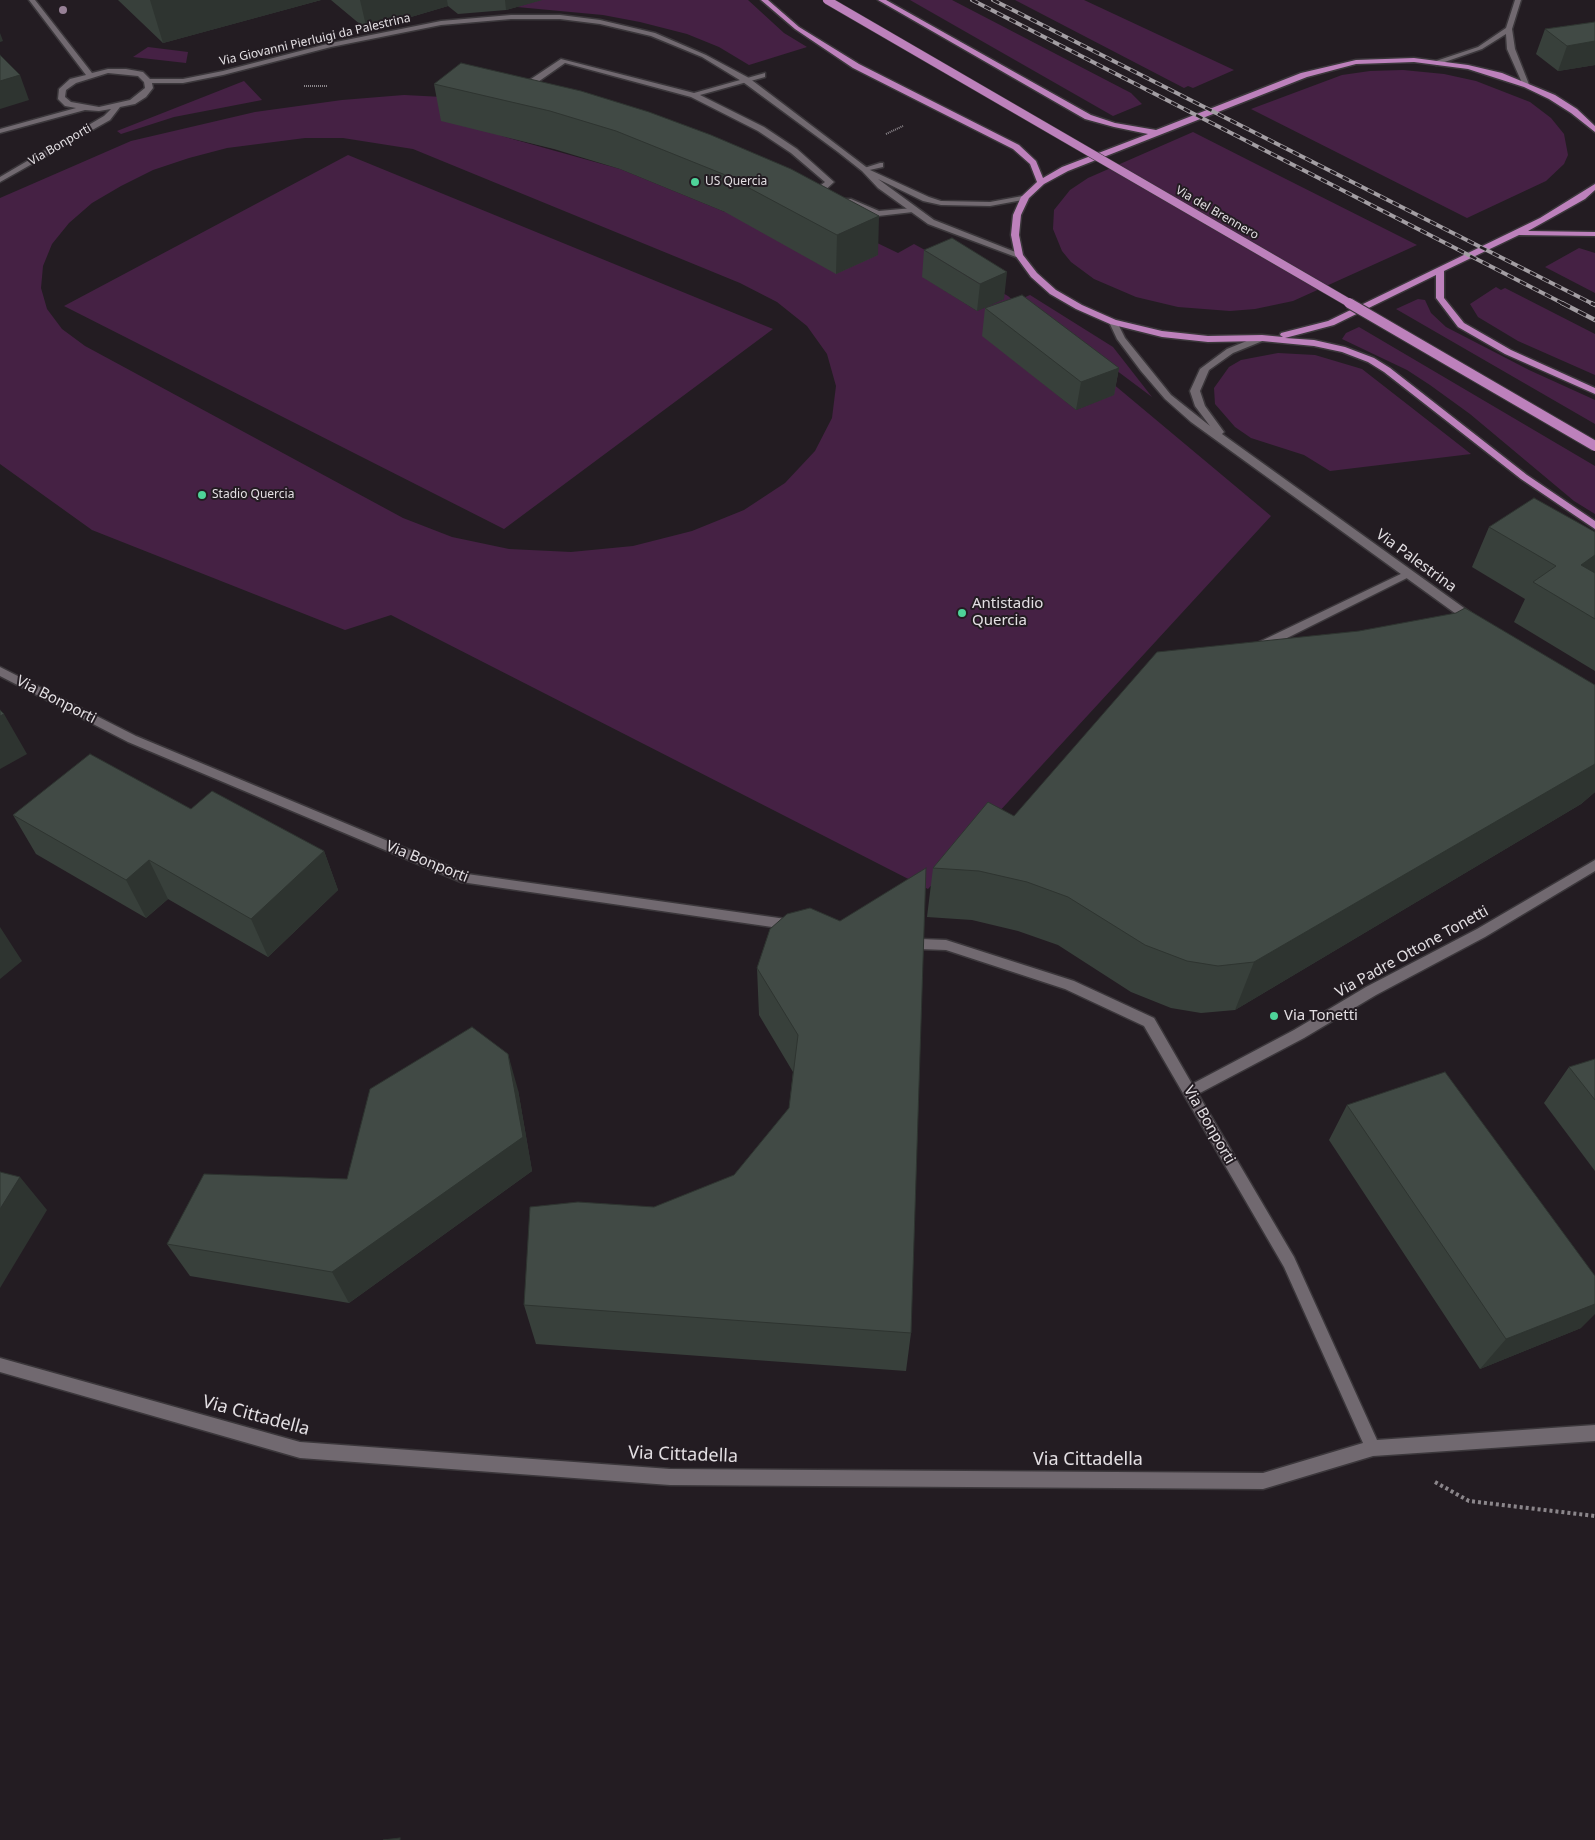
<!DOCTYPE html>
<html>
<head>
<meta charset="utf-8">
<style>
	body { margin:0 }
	canvas { display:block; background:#231c22 }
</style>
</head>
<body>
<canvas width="1595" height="1840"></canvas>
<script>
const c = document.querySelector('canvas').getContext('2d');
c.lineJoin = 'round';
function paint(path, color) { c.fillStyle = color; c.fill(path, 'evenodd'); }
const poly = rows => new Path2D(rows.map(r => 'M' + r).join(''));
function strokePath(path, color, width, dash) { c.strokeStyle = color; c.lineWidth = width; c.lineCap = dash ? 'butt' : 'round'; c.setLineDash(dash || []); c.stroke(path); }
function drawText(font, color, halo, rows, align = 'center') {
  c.font = font + ' "Noto Sans",sans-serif'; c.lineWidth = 4; c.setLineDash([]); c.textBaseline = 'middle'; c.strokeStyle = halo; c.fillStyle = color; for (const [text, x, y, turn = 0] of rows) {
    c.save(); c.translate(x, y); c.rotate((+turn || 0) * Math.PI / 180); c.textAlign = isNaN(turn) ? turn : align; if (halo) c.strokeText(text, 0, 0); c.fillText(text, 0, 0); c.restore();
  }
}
const green = poly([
	[541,0,748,0,784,33,807,47,749,65,719,47,687,34,640,22,603,15,517,7],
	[910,0,952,0,1131,93,1142,104,1113,116],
	[1015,0,1084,0,1234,70,1193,88,1188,86,1184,88],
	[148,47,188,52,186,63,133,57],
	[1403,70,1444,74,1476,81,1530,102,1551,118,1564,134,1568,155,1564,164,1546,181,1467,218,1251,109,1342,75,1370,71],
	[244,81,262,100,174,117,121,134,117,131],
	[404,95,462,98,744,179,898,253,914,244,1008,296,1271,516,928,889,391,615,345,630,92,530,0,464,0,198,131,141,255,112,342,100],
	[498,135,791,207,725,212,620,169],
	[305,138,343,138,413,149,740,283,777,302,807,326,827,354,836,386,832,418,815,451,785,483,744,510,692,531,633,546,571,552,509,549,452,537,403,518,85,346,62,329,47,309,41,288,43,266,52,244,69,223,92,203,121,186,153,170,189,158,227,148],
	[923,277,1004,299,977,311],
	[983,335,1113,395,1076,410],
	[1193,132,1260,166,1417,245,1293,301,1255,309,1230,311,1178,307,1136,297,1094,279,1071,262,1062,251,1053,229,1054,210,1070,190,1088,178],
	[348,155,773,329,504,529,64,306],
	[1579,248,1595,253,1595,293,1545,267],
	[1496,287,1501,290,1505,288,1595,334,1595,375,1518,341,1478,317,1470,304],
	[1030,295,1113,347,1152,397,1021,299],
	[1418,299,1425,300,1431,313,1446,327,1529,370,1595,400,1595,424,1396,309],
	[1359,327,1595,466,1595,514,1574,501,1470,414,1430,385,1407,370,1342,339,1346,333],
	[1278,353,1315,355,1362,369,1471,454,1330,471,1304,455,1251,438,1235,427,1215,404,1214,388,1229,367,1241,360]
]);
const pathFar1 = poly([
	[304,86,328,86],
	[886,134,903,126]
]);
const path = poly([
	[1435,1482,1469,1501,1595,1516]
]);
const lane = poly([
	[561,59,694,93,765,73,765,77,700,95,764,127,797,149,834,182,823,192,817,192,817,188,825,182,791,153,758,131,691,97,565,63,525,91,519,91,519,87,561,59],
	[880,163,883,163,883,167,865,171,861,169,880,163],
	[845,199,851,199,879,211,913,208,917,210,913,212,878,216,845,203,845,199],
	[1407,571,1412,574,1411,576,1267,648,1259,648,1258,645,1259,642,1407,571]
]);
const street = poly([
	[29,0,35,0,92,73,108,69,126,69,143,72,150,79,183,79,223,71,331,43,441,21,511,15,560,15,600,20,655,33,706,55,749,78,870,170,929,197,941,201,990,202,1028,195,1028,199,990,206,941,205,923,201,878,179,934,220,1023,255,1016,257,928,224,878,188,862,171,838,152,743,82,702,57,651,36,600,24,560,19,511,19,441,25,331,47,223,75,183,83,152,83,153,88,146,97,135,104,120,107,110,120,0,182,0,177,104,116,111,109,99,111,85,110,0,133,0,129,76,108,65,106,58,99,59,89,70,79,86,75,29,0],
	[108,73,138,76,144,82,145,88,130,100,99,107,71,102,65,97,66,90,76,83,108,73],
	[1515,0,1521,0,1512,29,1515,49,1530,87,1523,85,1507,49,1506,34,1482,49,1436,65,1436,61,1478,47,1506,28,1515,0],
	[1110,320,1116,320,1125,338,1171,395,1210,426,1195,406,1190,391,1200,369,1227,349,1259,336,1265,336,1265,340,1233,353,1209,370,1200,391,1205,406,1224,432,1222,434,1478,618,1478,624,1470,624,1191,422,1165,399,1141,371,1117,339,1109,322,1110,320],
	[0,667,136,736,467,874,793,920,797,921,799,925,797,929,793,930,461,882,128,742,0,676,0,667],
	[1595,860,1595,871,1485,937,1376,995,1304,1038,1198,1094,1294,1257,1377,1440,1595,1425,1595,1441,1373,1456,1263,1489,670,1485,300,1458,0,1372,0,1358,300,1442,670,1469,1263,1473,1363,1443,1284,1267,1144,1026,1065,989,946,950,920,949,916,948,914,944,916,940,920,939,946,940,1074,981,1154,1018,1192,1084,1294,1030,1366,987,1477,929,1595,860]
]);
const primary = poly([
	[761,0,768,0,799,27,859,64,1019,145,1036,161,1043,178,1062,167,1148,134,1114,127,1085,119,878,0,886,0,1091,115,1115,123,1156,130,1301,73,1356,60,1414,58,1468,65,1502,73,1555,95,1577,109,1595,126,1595,132,1571,113,1549,99,1524,87,1468,69,1414,62,1356,64,1307,77,1068,171,1044,184,1029,198,1021,215,1019,235,1023,255,1037,273,1056,290,1082,305,1116,320,1162,331,1208,336,1262,335,1283,337,1280,335,1281,333,1328,321,1540,218,1595,184,1595,190,1585,199,1528,231,1595,232,1595,236,1519,235,1444,271,1444,298,1464,323,1511,350,1595,388,1595,394,1505,354,1458,327,1436,298,1436,275,1334,325,1285,338,1314,340,1345,347,1374,358,1390,368,1527,475,1595,521,1595,529,1521,479,1384,372,1368,362,1342,352,1314,346,1262,341,1208,342,1162,337,1110,324,1076,309,1050,294,1031,277,1015,255,1011,235,1013,215,1021,197,1037,182,1030,164,1013,149,853,68,795,29,761,0]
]);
const railFar1 = poly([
	[972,0,1564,304],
	[993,0,1593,304]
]);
const rail = poly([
	[1562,303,1595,320],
	[1591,303,1595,305]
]);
const primaryBridgeFar1 = poly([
	[827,0,1351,304]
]);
const primaryBridge = poly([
	[1349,303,1595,446]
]);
const trees = [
	[63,10]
];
const wall = poly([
	[118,0,321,0,163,43],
	[331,0,542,0,506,10,458,14,448,6,367,30],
	[1595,22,1595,65,1558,71,1536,54,1545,29],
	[434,84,581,91,878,255,836,274,725,212,620,169,554,149,441,121],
	[924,250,1004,299,977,311,922,277],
	[985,308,1119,368,1114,395,1076,410,982,336],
	[1489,527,1595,532,1595,671,1514,622,1525,599,1472,567],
	[1595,685,1595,792,1581,804,1235,1010,1201,1013,1171,1008,1131,992,1058,945,1018,931,972,920,927,917,933,868,1014,816],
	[191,809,324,851,338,890,268,957,168,899,146,918,36,854,13,815],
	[770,929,911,1333,906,1371,536,1344,524,1305,654,1207,734,1175,789,1108,793,1072,759,1015,757,968],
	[1595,1059,1595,1171,1544,1103,1569,1067],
	[518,1090,532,1171,349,1303,190,1276,167,1244,347,1179],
	[1347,1105,1581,1328,1480,1369,1329,1140]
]);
const shadedWall = poly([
	[150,0,321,0,163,43],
	[360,0,447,0,448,6,367,30],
	[505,0,542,0,506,10],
	[0,33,3,41,0,42],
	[1595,41,1595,65,1558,71,1567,46],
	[20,75,29,100,0,109,0,81],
	[879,216,878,255,836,274,837,235],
	[1007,272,1004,299,977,311,980,284],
	[1119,368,1114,395,1076,410,1081,382],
	[1595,555,1595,578,1581,565],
	[4,714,27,754,0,769,0,716],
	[1595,764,1595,792,1581,804,1235,1010,1254,962],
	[324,851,338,890,268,957,251,919],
	[149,860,168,899,146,918,126,880],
	[0,927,22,961,0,979],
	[508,1054,518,1090,532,1171,349,1303,332,1272],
	[20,1177,47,1210,0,1288,0,1209],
	[1595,1304,1595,1314,1581,1328,1480,1369,1506,1339]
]);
const building = poly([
	[1595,22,1595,41,1567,46,1545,29,1595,22],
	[0,55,20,75,0,81,0,55],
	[461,63,581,91,649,112,711,135,791,169,879,216,837,235,723,174,616,131,550,111,434,84,461,63],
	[952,238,1007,272,980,284,924,250,952,238],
	[1022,295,1119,368,1081,382,985,308,1022,295],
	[1534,498,1595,532,1595,555,1581,565,1595,573,1595,619,1533,582,1556,566,1489,527,1534,498],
	[1465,608,1595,685,1595,764,1254,962,1218,966,1187,961,1145,945,1068,897,1027,882,979,871,933,868,988,802,1014,816,1157,652,1359,631,1456,613,1465,608],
	[0,710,4,714,0,716,0,710],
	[90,754,191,809,212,791,324,851,251,919,149,860,126,880,13,815,90,754],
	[926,868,911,1333,524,1305,530,1207,578,1202,654,1207,734,1175,789,1108,798,1035,757,968,770,929,787,914,810,908,840,921,926,868],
	[472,1027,508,1054,523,1137,332,1272,167,1244,204,1174,347,1179,370,1089,472,1027],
	[1595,1059,1595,1100,1569,1067,1595,1059],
	[1445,1072,1595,1276,1595,1304,1506,1339,1347,1105,1445,1072],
	[0,1172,20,1177,0,1209,0,1172],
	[400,1838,400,1840,383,1840,400,1838]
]);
const markers = [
	[695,182,5,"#4ed399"],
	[202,495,5,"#4ed399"],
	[962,613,5,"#4ed399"],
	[1274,1016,5,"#4ed399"]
];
const farStreetnames = [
	["Via Giovanni Pierluigi da Palestrina",315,40,-13],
	["Via Bonporti",60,145,-30],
	["Via del Brennero",1217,213,30]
];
const farPoinames = [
	["US Quercia",705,182],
	["Stadio Quercia",212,495]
];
const streetNames = [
	["Via Palestrina",1416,561,36],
	["Via Bonporti",56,700,27],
	["Via Bonporti",427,862,22],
	["Via Padre Ottone Tonetti",1412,952,-29],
	["Via Bonporti",1209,1125,60]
];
const poiNames = [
	["Antistadio",972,604],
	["Quercia",972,621],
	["Via Tonetti",1284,1016]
];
const nearStreetnames = [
	["Via Cittadella",256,1416,15],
	["Via Cittadella",683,1455,2],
	["Via Cittadella",1088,1460]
];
paint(green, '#452144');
strokePath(lane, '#3b373b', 3);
strokePath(street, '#3b373b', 3);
strokePath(primary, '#3b373b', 3);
strokePath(pathFar1, '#8b868b', 2, [1, 1]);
strokePath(path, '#8b868b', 4, [3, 3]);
paint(lane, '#716970');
paint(street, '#716970');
paint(primary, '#bd81bc');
strokePath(railFar1, '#a39ea3', 4);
strokePath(rail, '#a39ea3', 4.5);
strokePath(railFar1, '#231c22', 2.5, [7]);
strokePath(rail, '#231c22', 3, [9]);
strokePath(primaryBridgeFar1, '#3b373b', 9, []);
strokePath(primaryBridge, '#3b373b', 12, []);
strokePath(primaryBridgeFar1, '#bd81bc', 8);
strokePath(primaryBridge, '#bd81bc', 10);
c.fillStyle = '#978196';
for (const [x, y] of trees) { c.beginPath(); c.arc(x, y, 4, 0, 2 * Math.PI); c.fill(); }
paint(wall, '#38403b');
paint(shadedWall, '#2e3430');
paint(building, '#414a45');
strokePath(building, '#2e3430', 1);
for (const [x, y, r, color] of markers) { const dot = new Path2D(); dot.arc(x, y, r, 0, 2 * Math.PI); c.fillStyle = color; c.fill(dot); strokePath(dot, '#231c22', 2); }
drawText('12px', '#e3dfe3', '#231c22', farStreetnames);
drawText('12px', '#e3dfe3', '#231c22', farPoinames, 'left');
drawText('15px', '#e3dfe3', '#231c22', streetNames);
drawText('15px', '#e3dfe3', '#231c22', poiNames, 'left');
drawText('18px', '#e3dfe3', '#231c22', nearStreetnames);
</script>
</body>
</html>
